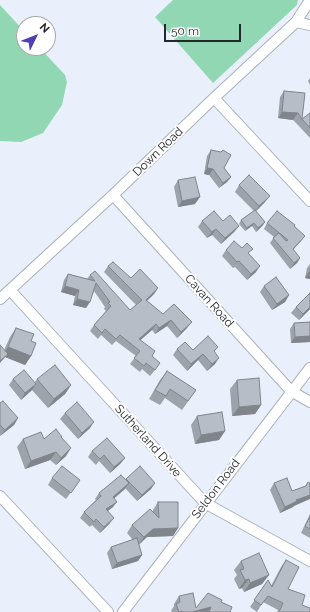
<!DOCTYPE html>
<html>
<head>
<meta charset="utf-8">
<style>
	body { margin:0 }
	#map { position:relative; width:310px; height:612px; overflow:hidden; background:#e9f0fb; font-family:Raleway,sans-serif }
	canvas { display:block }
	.north { position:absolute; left:16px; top:16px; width:40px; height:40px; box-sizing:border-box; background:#fff; border:1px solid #a8a9aa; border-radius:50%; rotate:47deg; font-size:11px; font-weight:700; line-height:16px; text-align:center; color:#25272b }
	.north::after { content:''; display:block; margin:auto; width:14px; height:18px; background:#4f3fb6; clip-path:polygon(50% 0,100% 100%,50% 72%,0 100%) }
	.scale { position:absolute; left:164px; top:24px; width:77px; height:18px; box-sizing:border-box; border:2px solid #25272b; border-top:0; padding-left:5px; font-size:12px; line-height:14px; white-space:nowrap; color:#25272b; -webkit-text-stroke:3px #fff; paint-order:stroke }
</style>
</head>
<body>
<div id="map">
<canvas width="310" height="612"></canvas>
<div class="north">N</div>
<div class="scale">50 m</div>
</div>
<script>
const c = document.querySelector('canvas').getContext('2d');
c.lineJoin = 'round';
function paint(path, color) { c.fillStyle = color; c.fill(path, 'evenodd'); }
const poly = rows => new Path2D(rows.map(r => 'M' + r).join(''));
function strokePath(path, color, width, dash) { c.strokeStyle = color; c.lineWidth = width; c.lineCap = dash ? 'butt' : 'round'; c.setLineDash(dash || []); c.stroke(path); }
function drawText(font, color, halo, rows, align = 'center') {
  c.font = font + ' Raleway,sans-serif'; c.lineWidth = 4; c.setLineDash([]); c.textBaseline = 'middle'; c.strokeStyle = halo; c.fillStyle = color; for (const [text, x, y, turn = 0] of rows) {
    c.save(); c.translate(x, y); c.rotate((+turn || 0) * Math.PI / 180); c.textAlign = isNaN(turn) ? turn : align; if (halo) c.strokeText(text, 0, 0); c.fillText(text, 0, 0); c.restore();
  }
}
const green = poly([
	[173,0,298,0,297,5,213,83,155,17],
	[0,5,24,31,24,48,40,48,65,75,67,82,62,105,43,133,21,142,0,141]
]);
const street = poly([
	[296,22,310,25],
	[214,98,310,201],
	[113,195,291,391,310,402],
	[10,290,205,503,310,561],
	[0,299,113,195,214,98,296,22,310,0],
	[0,496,108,612],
	[123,612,310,368]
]);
const wall = poly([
	[310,78,310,85,308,81],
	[284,91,302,119,298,125,293,120,278,118,280,97],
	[310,113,310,138,298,125,302,119],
	[211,150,231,177,227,182,219,188,209,175,204,174,207,156],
	[178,180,195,204,178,207,174,187],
	[239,185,265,202,256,211,265,222,263,225,256,232,252,226,245,231,239,224,241,220,254,211,235,192],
	[202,221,223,221,239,226,234,232,221,244,212,235,207,238,198,227],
	[267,223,294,226,301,241,293,250,300,258,297,263,290,269,270,243,274,237,264,229],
	[226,250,249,254,256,272,247,280,235,267,233,268,222,256],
	[310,264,310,279,305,278,307,268],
	[108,266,131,278,158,288,154,294,147,301,163,314,187,328,177,338,167,326,155,334,152,330,140,340,152,356,156,369,150,376,142,369,140,372,130,364,136,356,116,341,112,345,101,335,98,339,90,331,94,325,106,311,104,309,105,307,94,291,86,308,73,305,75,296,61,292,64,280,68,274,87,279,90,275,130,310,136,305,104,272],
	[264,286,289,295,285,302,272,310,260,292],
	[296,307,310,309,299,320,291,313],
	[310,322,310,342,291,343,290,329,294,323],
	[16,328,31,341,31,356,25,365,5,357,3,360,4,350,10,337],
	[218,347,214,352,215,364,207,371,198,360,187,371,173,355,177,349,193,350],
	[167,371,196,390,182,410,165,398,160,405,149,399,160,380],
	[13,379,35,382,37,379,71,385,65,394,48,408,32,390,21,400,9,385],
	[237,380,261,405,255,414,232,416,230,389],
	[0,403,18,418,14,425,0,436],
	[65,413,90,428,78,439,60,419],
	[197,416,225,431,219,440,195,444,191,425],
	[61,438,66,456,56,465,50,460,25,469,17,447,23,439,44,439],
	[92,451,125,458,120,464,110,473,99,461,96,465,88,457],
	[52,478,80,480,66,499,48,485],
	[126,479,155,483,151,489,137,501,125,488,114,498,113,507,108,511,110,523,100,533,92,525,90,527,80,518,84,512,96,500,95,499,99,493,126,480],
	[308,482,310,483,293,507,280,513,270,490,274,483,292,491,305,486],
	[158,502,178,528,173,536,147,537,139,545,142,555,138,561,112,569,107,553,111,547,133,540,127,533,132,525,153,512,153,510],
	[310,514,310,538,301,533],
	[286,560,288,589,302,605,310,612,277,612,278,610,263,602,257,612,250,607,268,580,271,586,281,567],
	[241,561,269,575,262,584,244,592,242,588,239,589,234,579,237,575,234,570],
	[179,596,196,608,221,602,230,612,172,612,171,611,174,606,174,604]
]);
const shadedWall = poly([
	[282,112,298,113,293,120,278,118],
	[207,168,213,169,209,175,204,174],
	[231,177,227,182,219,188,223,183],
	[270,196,265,202,255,212,259,206],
	[200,197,195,204,178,207,182,201],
	[265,222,263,225,256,232,258,228],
	[254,223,252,226,245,231,247,228],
	[239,226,234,232,221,244,225,238],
	[216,229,212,235,207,238,212,232],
	[305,236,301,241,289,254,293,249],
	[300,258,297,263,290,269,294,263],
	[260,266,256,272,247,280,251,274],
	[310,270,310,279,305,278],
	[65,286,79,290,75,296,61,292],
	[158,288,154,294,141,306,146,300],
	[289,295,285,302,272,310,277,304],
	[77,299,90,302,86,308,73,305],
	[310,307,310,309,299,320,303,314],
	[171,320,167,326,155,334,159,328],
	[192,322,187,328,177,338,181,332],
	[156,324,152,330,135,345,139,339],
	[310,336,310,342,291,343,295,337],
	[8,347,31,356,25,365,5,357,0,363,0,361,2,356],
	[203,354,198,360,187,371,191,364],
	[219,358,215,364,207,371,212,364],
	[36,384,32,390,21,400,25,393],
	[71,385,65,394,48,408,54,399],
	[261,405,255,414,232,416,239,407],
	[18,418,14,425,0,436,5,430],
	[94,422,90,428,78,439,82,433],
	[225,431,219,440,195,444,201,435],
	[71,448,66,456,56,465,61,458],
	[56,452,50,460,25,469,31,461],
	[125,458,120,464,110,473,114,467],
	[129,483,125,489,109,503,113,497],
	[155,483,151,489,137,501,142,495],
	[310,495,310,499,294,506,293,507,280,513,285,507,296,500],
	[117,502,113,507,102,515,106,509],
	[114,518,110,523,100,533,104,527],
	[178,528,173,536,147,537,138,545,144,537,153,529],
	[142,555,138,561,112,569,117,563],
	[269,575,262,584,244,592,250,583],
	[249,579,242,588,239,589,245,580],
	[211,607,208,612,192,612]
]);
const building = poly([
	[284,91,305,93,302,119,298,113,282,112,284,91],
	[310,113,310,128,302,119,310,113],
	[211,150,221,152,223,150,231,155,224,168,231,177,223,183,213,169,207,168,211,150],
	[249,175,270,196,259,206,239,185,249,175],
	[195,177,200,197,182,201,178,180,195,177],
	[255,210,265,222,258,228,254,223,247,228,241,220,255,210],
	[214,211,223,221,230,215,239,226,225,238,216,229,212,232,202,221,214,211],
	[277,211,295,225,294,226,305,236,293,249,300,258,294,263,273,238,279,233,286,241,288,240,267,223,277,211],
	[234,241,242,248,247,243,253,249,248,253,260,266,251,274,239,261,237,262,226,250,234,241],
	[113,262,131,278,140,269,158,288,146,300,163,314,174,304,192,322,181,332,171,320,159,328,156,324,139,339,155,351,152,356,160,363,155,370,146,363,144,366,134,358,140,351,120,335,116,339,105,329,102,333,94,325,111,306,108,303,110,302,96,283,90,302,77,299,79,290,65,286,68,274,95,281,90,275,95,271,130,310,142,300,108,266,113,262],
	[276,277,289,295,277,304,264,286,276,277],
	[310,293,310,307,303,314,296,307,310,293],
	[310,322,310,336,295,337,294,323,310,322],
	[16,328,34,334,31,341,36,343,31,356,8,347,16,328],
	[208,336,218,347,214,351,219,358,212,364,203,354,191,364,177,349,185,342,193,350,208,336],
	[0,345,8,354,0,361,0,345],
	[55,365,71,385,54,399,37,379,55,365],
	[24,370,36,384,25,393,13,379,24,370],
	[167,371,196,390,188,401,170,389,166,396,155,390,167,371],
	[259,378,261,405,239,407,237,380,259,378],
	[3,401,18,418,5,430,0,425,0,403,3,401],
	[77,402,94,422,82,433,65,413,77,402],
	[222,412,225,431,201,435,197,416,222,412],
	[56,429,62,437,61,437,71,448,61,458,56,452,31,461,23,439,41,432,44,439,56,429],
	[107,438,125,458,114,467,104,455,100,459,92,451,107,438],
	[62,466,80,480,71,493,52,478,62,466],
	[140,466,155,483,142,495,126,479,140,466],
	[121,475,129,483,113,497,117,502,106,509,114,518,104,527,96,519,94,522,84,512,101,496,99,493,121,475],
	[287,478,292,491,306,486,308,482,310,483,310,495,296,500,297,501,285,507,274,483,287,478],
	[158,502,178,502,178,528,153,529,144,537,132,525,150,509,159,518,158,502],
	[310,517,310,529,305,526,310,517],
	[137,538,142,555,117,563,111,547,137,538],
	[259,553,269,575,250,583,249,579,245,580,240,570,244,569,241,561,259,553],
	[286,560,299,567,288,589,305,595,302,605,310,608,310,612,279,612,283,603,268,596,261,605,254,600,268,580,272,587,286,560],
	[193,593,196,608,208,593,222,600,221,602,232,607,230,612,209,612,211,607,192,612,182,612,182,611,179,612,176,604,180,602,179,596,193,593]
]);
const streetNames = [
	["Down Road",158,152,-44],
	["Cavan Road",209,301,48],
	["Sutherland Drive",148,441,48],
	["Seldon Road",216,489,-53]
];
paint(green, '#92d7b4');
strokePath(street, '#aab1ba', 12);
strokePath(street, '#fff', 10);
paint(wall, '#9da3ab');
paint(shadedWall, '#80848b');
paint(building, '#b7bdc7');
strokePath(building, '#80848b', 1);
drawText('12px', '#25272b', '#fff', streetNames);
</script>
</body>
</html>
